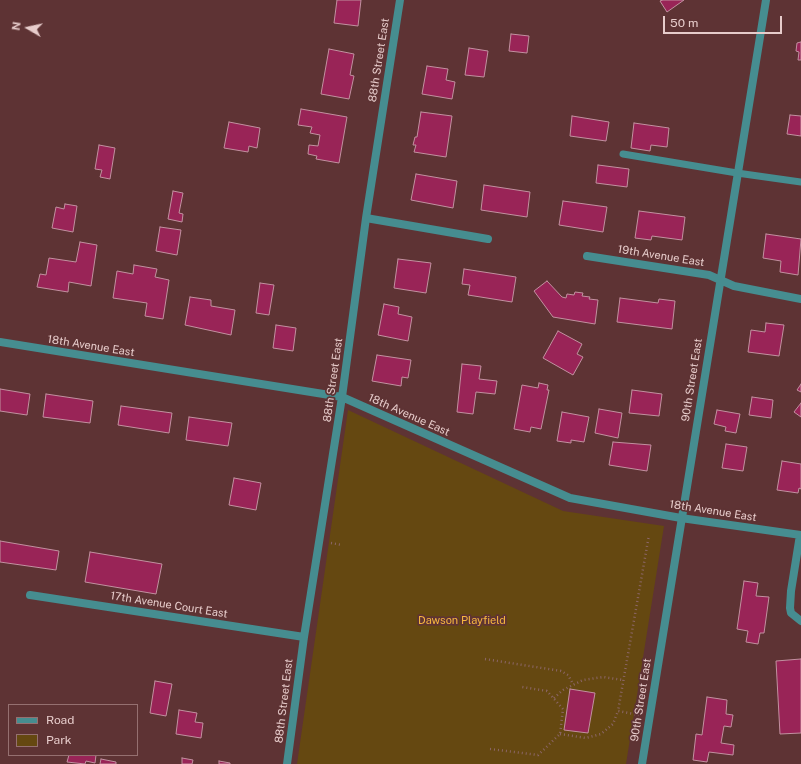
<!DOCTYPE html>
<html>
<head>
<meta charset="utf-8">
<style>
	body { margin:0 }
	#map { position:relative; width:801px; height:764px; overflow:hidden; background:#5e3334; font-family:"Public Sans",sans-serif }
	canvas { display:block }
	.legend { position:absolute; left:8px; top:704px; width:130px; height:52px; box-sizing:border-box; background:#5e3334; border:1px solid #957070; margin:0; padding:5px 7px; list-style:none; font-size:12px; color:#e7cccb }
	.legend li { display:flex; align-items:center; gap:8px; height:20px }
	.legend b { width:20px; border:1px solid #957070 }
	.north { position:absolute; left:8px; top:8px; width:40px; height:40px; -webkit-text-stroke:3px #5e3334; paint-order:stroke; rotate:279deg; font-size:11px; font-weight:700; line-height:16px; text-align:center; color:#e7cccb }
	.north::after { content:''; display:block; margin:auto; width:14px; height:18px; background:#e7cccb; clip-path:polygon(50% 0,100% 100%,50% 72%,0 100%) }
	.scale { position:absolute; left:663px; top:16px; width:119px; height:18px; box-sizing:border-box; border:2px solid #e7cccb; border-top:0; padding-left:5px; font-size:12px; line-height:14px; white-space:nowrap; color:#e7cccb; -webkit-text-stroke:3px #5e3334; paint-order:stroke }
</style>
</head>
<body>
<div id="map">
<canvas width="801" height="764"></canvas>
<ul class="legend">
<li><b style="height:5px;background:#468d90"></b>Road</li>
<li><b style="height:11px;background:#654811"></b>Park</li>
</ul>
<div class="north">N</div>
<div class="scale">50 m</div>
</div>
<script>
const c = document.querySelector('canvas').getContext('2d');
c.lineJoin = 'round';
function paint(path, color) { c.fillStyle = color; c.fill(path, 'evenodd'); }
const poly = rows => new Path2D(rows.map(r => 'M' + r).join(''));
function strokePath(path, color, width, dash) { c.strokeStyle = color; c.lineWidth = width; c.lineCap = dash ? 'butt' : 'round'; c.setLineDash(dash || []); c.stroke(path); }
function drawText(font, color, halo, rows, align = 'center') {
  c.font = font + ' "Public Sans",sans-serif'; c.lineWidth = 3.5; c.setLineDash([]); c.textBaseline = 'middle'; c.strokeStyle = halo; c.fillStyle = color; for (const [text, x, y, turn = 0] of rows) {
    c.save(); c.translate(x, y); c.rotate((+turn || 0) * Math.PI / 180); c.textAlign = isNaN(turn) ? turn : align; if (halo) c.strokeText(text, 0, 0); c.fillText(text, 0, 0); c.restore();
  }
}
const green = poly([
	[348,410,563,511,664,526,626,764,297,764]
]);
const building = poly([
	[337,0,361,0,358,26,334,23,337,0],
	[662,0,661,0,684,0,667,12,660,1,662,0],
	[511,34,529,36,527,53,509,51,511,34],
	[801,42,801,60,798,60,799,52,796,51,797,43,801,42],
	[469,48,488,51,484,77,465,75,469,48],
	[329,49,354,54,350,75,354,76,349,99,321,94,329,49],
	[427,66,448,69,446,80,455,82,452,99,422,94,427,66],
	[301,109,347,117,339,163,316,159,317,156,308,154,309,145,318,146,320,135,310,133,312,127,298,125,301,109],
	[421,112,452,116,446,157,414,152,416,145,413,145,415,137,417,137,421,112],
	[790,115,801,116,801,136,787,134,790,115],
	[572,116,609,122,606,141,570,136,572,116],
	[229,122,260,128,257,148,249,146,248,152,224,148,229,122],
	[634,123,669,128,667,147,651,145,650,151,631,148,634,123],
	[99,145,115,148,110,179,100,177,102,170,95,169,99,145],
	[598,165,629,169,627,187,596,183,598,165],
	[416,174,457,181,453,208,411,200,416,174],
	[484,185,530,192,527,217,481,210,484,185],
	[173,191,183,193,179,213,183,214,182,222,168,219,173,191],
	[563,201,607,207,603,232,559,225,563,201],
	[65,204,77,206,73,232,52,228,56,207,64,209,65,204],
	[639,211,685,217,682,240,652,236,651,240,635,238,639,211],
	[160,227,181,230,177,255,156,251,160,227],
	[766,234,801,239,798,275,780,272,781,261,763,258,766,234],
	[80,242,97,245,91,286,69,282,68,292,37,287,40,274,46,275,49,258,76,262,80,242],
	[398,259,431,263,426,293,394,288,398,259],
	[134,265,157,269,155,277,169,280,163,319,145,316,147,303,113,298,117,271,133,274,134,265],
	[464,269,516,277,512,302,468,295,470,285,462,284,464,269],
	[547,281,562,297,566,298,567,294,574,295,575,292,583,293,582,296,590,297,589,299,598,300,595,324,553,317,534,291,547,281],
	[260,283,274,285,269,315,256,313,260,283],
	[190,297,211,300,211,306,235,310,231,335,185,325,190,297],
	[620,298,658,303,659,299,675,301,672,329,617,322,620,298],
	[384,304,399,307,398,314,412,317,408,341,378,335,384,304],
	[766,323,784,325,779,356,748,352,751,330,765,332,766,323],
	[276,325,296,328,293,351,273,348,276,325],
	[558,331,582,344,577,354,583,357,573,375,543,358,558,331],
	[377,355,411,360,408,378,402,377,401,386,372,381,377,355],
	[462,364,481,366,479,379,497,381,495,394,476,392,473,414,457,412,462,364],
	[539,383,548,385,547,390,549,390,541,429,531,427,530,432,514,429,522,385,538,388,539,383],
	[801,384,801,392,797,390,801,384],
	[0,389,30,394,27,415,0,411,0,389],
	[632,390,662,394,659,416,629,413,632,390],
	[46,394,93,401,90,423,43,417,46,394],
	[752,397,773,400,771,418,749,415,752,397],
	[801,403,801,417,794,412,801,403],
	[121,406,172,413,169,433,118,425,121,406],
	[599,409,622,413,618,438,595,433,599,409],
	[717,410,740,414,736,433,725,431,726,427,714,424,717,410],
	[562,412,589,417,584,442,571,440,571,443,557,441,562,412],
	[189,417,232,423,228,446,186,440,189,417],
	[613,442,651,445,647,471,609,465,613,442],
	[726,444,747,447,743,471,722,468,726,444],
	[782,461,801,464,801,489,799,488,798,493,777,490,782,461],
	[234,478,261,483,256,510,229,505,234,478],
	[0,541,59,551,56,570,0,562,0,541],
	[90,552,162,564,156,594,85,582,90,552],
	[744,581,758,583,756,596,769,597,764,633,760,633,758,644,746,642,748,631,737,629,744,581],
	[801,659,801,733,780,734,776,661,801,659],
	[155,681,172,684,166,716,150,713,155,681],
	[570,689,595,693,588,733,564,730,570,689],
	[707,697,727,700,726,714,733,715,731,727,724,726,721,743,734,745,733,755,709,752,707,762,693,760,696,734,702,735,707,697],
	[179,710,197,713,195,722,203,723,201,738,176,734,179,710],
	[69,755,96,755,95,763,86,761,85,764,67,762,69,755],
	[182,758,193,760,192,764,182,764,182,758],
	[101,759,116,762,116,764,100,764,101,759],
	[219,761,230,763,230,764,219,764,219,761]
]);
const path = poly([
	[331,543,342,545],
	[485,659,561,671,568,675,573,684],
	[554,698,563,690,583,680,603,677,623,680],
	[639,715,618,711,649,535],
	[560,734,586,738,601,734,613,724,618,711],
	[490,749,538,755,560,734,563,709,547,691,522,687]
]);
const service = poly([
	[623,154,737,173,801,182]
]);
const minor = poly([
	[366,218,488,239],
	[587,256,709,275,734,286,801,299],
	[0,342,342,397,570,498,681,518,801,535],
	[800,535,791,591,790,608,791,613,801,621],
	[30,595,304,637],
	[287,764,304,637,342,397,366,218,400,0],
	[642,764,766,0]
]);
const streetNames = [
	["88th Street East",379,60,-81],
	["19th Avenue East",661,256,9],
	["18th Avenue East",91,346,9],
	["88th Street East",333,380,-82],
	["90th Street East",692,380,-81],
	["18th Avenue East",409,415,24],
	["18th Avenue East",713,511,9],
	["17th Avenue Court East",169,605,9],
	["90th Street East",641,700,-81],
	["88th Street East",284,701,-83]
];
const parkNames = [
	["Dawson Playfield",462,621]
];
paint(green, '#654811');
paint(building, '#992457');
strokePath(building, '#c291a0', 1);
strokePath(path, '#8c6667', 2.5, [1, 3]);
strokePath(service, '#468d90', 7);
strokePath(minor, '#468d90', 8);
drawText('11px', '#e7cccb', '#5e3334', streetNames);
drawText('11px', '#f8b83e', '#5e3334', parkNames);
</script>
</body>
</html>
